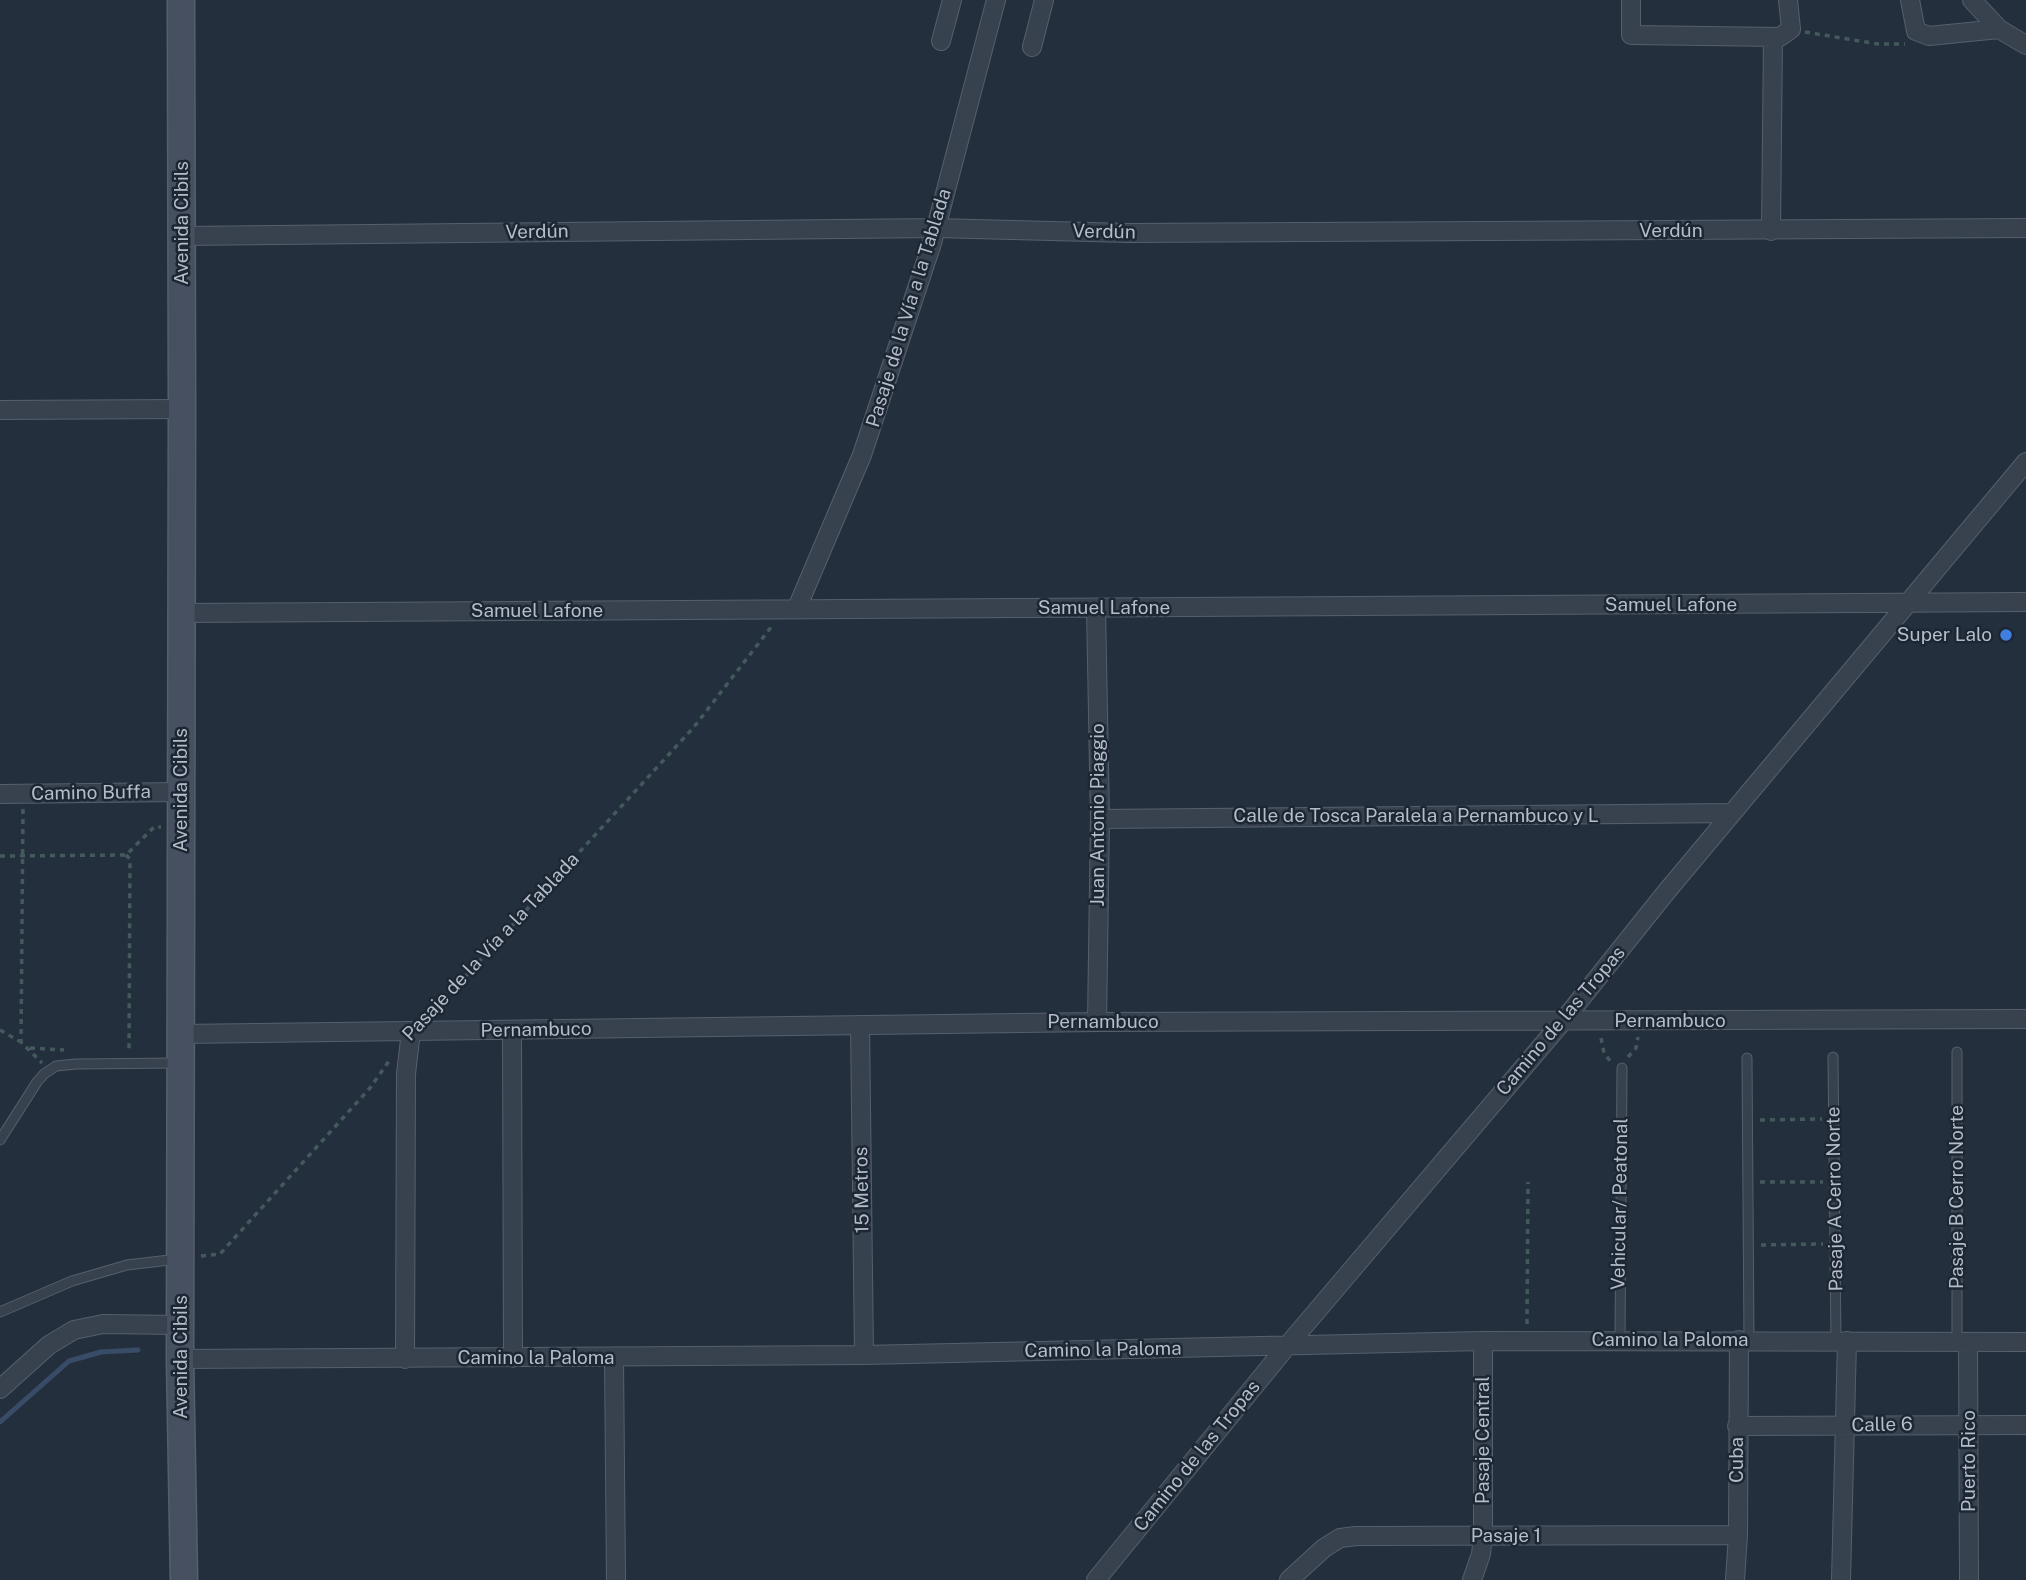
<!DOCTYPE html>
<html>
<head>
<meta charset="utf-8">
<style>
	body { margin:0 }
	canvas { display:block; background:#242f3e }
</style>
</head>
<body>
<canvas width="2026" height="1580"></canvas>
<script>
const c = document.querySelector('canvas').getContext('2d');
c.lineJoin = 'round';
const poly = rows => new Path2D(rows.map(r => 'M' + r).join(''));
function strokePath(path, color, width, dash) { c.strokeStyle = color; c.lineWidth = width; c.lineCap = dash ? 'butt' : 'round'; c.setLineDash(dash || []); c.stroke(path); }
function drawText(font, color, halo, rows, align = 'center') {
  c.font = font + ' "Public Sans",sans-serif'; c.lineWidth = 5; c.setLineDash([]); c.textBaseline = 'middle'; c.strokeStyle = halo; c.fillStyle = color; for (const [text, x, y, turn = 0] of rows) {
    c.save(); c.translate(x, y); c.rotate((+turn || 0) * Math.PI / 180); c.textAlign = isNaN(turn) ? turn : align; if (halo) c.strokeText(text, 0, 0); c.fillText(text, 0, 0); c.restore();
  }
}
const stream = poly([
	[0,1422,69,1361,101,1352,138,1350]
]);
const path = poly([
	[1805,32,1878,44,1905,44],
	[23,809,21,1042,42,1063],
	[126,855,130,859,129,1051],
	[0,856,126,855,154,827,161,827],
	[431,1014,694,727,772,626],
	[0,1030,21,1042],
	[1601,1038,1604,1053,1611,1062],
	[30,1048,64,1050],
	[1628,1057,1636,1048,1638,1037],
	[1760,1120,1822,1119],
	[1760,1182,1823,1182],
	[1761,1245,1823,1244],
	[201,1256,220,1254,370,1088,389,1061],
	[1527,1324,1528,1182]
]);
const lane = poly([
	[1833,1057,1836,1341],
	[1747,1058,1749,1340],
	[0,1140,37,1082,44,1074,56,1066,76,1064,178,1063],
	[0,1312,72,1281,127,1265,178,1259],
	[1620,1339,1622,1068],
	[1957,1342,1957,1052]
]);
const street = poly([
	[1631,0,1631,35,1780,37,1791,29,1788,0],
	[1910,0,1916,31,1929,36,1999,29],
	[1972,0,1999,29,2026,45],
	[941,41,952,0],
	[1032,47,1044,0],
	[1771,231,1773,37],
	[182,236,936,228,1128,233,2026,228],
	[0,410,182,409],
	[797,608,862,455,932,243,996,0],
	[1096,608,1100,819,1097,1022],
	[181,613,2026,602],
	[0,794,182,792],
	[1100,819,1732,813],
	[860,1025,864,1355],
	[512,1030,513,1358],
	[181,1034,1097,1022,2026,1019],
	[1968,1342,1969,1580],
	[614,1358,616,1580],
	[180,1359,864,1355,1483,1341,2026,1342],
	[405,1359,406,1074,411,1031],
	[0,1389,49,1345,74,1330,103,1324,181,1325],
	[1737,1426,2026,1425],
	[1096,1580,1287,1346,1563,1021,1667,891,2026,462],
	[1289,1580,1324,1548,1340,1538,1356,1536,1738,1535],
	[1472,1580,1481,1554,1483,1536,1483,1341],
	[1735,1580,1738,1535,1739,1340],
	[1841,1580,1847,1341]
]);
const secondary = poly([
	[181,0,182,409,180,1359,184,1580]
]);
const markers = [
	[2006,635,7,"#3f7fe0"]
];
const streetNames = [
	["Avenida Cibils",182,223,-90],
	["Verdún",1671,231],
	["Verdún",537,232,-1],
	["Verdún",1104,232,1],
	["Pasaje de la Vía a la Tablada",909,308,-73],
	["Samuel Lafone",1671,605],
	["Samuel Lafone",1104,608],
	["Samuel Lafone",537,611],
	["Avenida Cibils",181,790,-90],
	["Camino Buffa",91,793,-1],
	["Juan Antonio Piaggio",1098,815,-90],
	["Calle de Tosca Paralela a Pernambuco y L",1416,816],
	["Pasaje de la Vía a la Tablada",491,947,-47],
	["Camino de las Tropas",1561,1021,-50],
	["Pernambuco",1670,1021],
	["Pernambuco",1103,1022],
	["Pernambuco",536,1030,-1],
	["15 Metros",862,1190,-91],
	["Pasaje B Cerro Norte",1957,1197,-90],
	["Pasaje A Cerro Norte",1835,1199,-91],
	["Vehicular/ Peatonal",1620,1204,-89],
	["Camino la Paloma",1670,1340],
	["Camino la Paloma",1103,1350,-1],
	["Avenida Cibils",181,1357,-90],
	["Camino la Paloma",536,1358],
	["Calle 6",1882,1425,-1],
	["Pasaje Central",1483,1440,-90],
	["Camino de las Tropas",1197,1456,-51],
	["Cuba",1737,1460,-90],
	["Puerto Rico",1969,1461,-90],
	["Pasaje 1",1506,1536]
];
const poiNames = [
	["Super Lalo",1992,635]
];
strokePath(stream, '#394c67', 5);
strokePath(lane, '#565f6c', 11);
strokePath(street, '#565f6c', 20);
strokePath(secondary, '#565f6c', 29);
strokePath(path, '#44595c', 3.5, [5, 5]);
strokePath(lane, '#38414e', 9);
strokePath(street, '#38414e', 18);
strokePath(secondary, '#465061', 26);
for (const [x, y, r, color] of markers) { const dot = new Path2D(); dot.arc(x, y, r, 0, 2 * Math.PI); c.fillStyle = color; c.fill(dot); strokePath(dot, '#1d2633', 2.5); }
drawText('19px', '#b4bcc9', '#1d2633', streetNames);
drawText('19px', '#b4bcc9', '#1d2633', poiNames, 'right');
</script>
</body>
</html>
